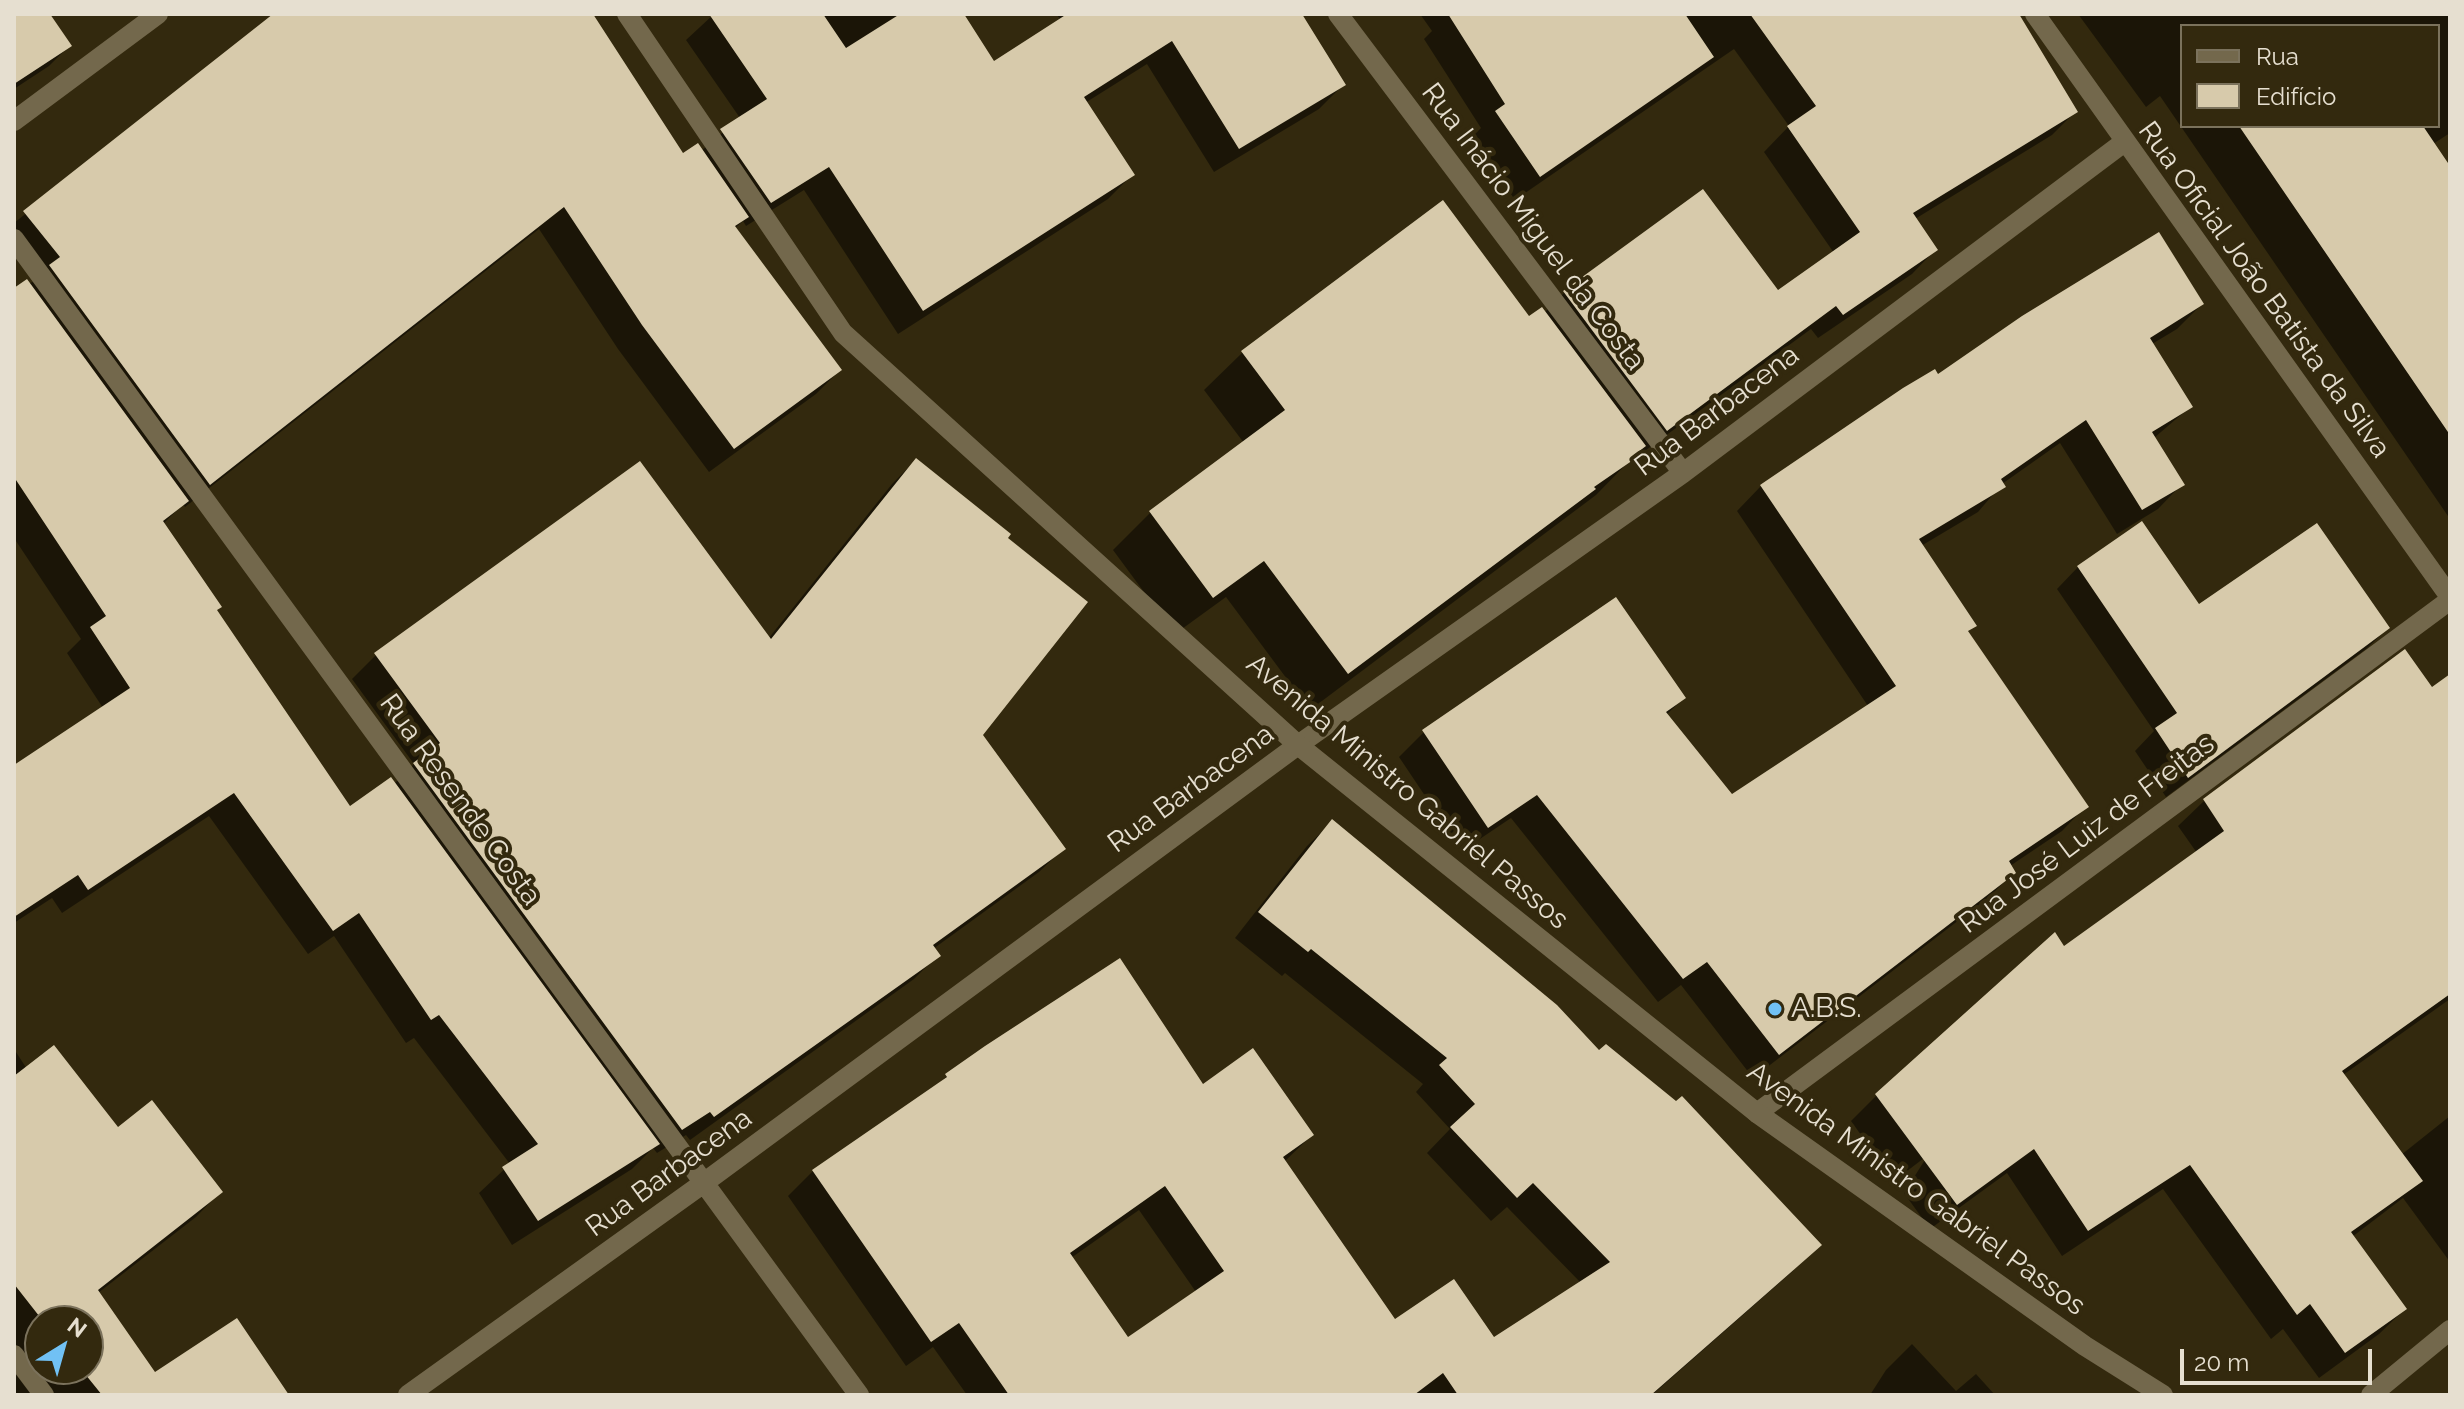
<!DOCTYPE html>
<html>
<head>
<meta charset="utf-8">
<style>
	body { margin:0 }
	#map { position:relative; width:2464px; height:1409px; overflow:hidden; background:#33290e; font-family:Raleway,sans-serif }
	canvas { display:block }
	.frame { position:absolute; inset:0; border:16px solid #e6dfd0; pointer-events:none }
	.legend { position:absolute; left:2180px; top:24px; width:260px; height:104px; box-sizing:border-box; background:#33290e; border:2px solid #7b725c; margin:0; padding:10px 14px; list-style:none; font-size:24px; color:#e6dfd0 }
	.legend li { display:flex; align-items:center; gap:16px; height:40px }
	.legend b { width:40px; border:2px solid #7b725c }
	.north { position:absolute; left:24px; top:1305px; width:80px; height:80px; box-sizing:border-box; background:#33290e; border:2px solid #7b725c; border-radius:50%; rotate:37deg; font-size:22px; font-weight:700; line-height:32px; text-align:center; color:#e6dfd0 }
	.north::after { content:''; display:block; margin:auto; width:28px; height:36px; background:#71c1f4; clip-path:polygon(50% 0,100% 100%,50% 72%,0 100%) }
	.scale { position:absolute; left:2180px; top:1349px; width:192px; height:36px; box-sizing:border-box; border:4px solid #e6dfd0; border-top:0; padding-left:10px; font-size:24px; line-height:28px; white-space:nowrap; color:#e6dfd0; -webkit-text-stroke:6px #33290e; paint-order:stroke }
</style>
</head>
<body>
<div id="map">
<canvas width="2464" height="1409"></canvas>
<div class="frame"></div>
<ul class="legend">
<li><b style="height:10px;background:#73684c"></b>Rua</li>
<li><b style="height:22px;background:#d7caab"></b>Edifício</li>
</ul>
<div class="north">N</div>
<div class="scale">20 m</div>
</div>
<script>
const c = document.querySelector('canvas').getContext('2d');
c.lineJoin = 'round';
function paint(path, color) { c.fillStyle = color; c.fill(path, 'evenodd'); }
const poly = rows => new Path2D(rows.map(r => 'M' + r).join(''));
function strokePath(path, color, width, dash) { c.strokeStyle = color; c.lineWidth = width; c.lineCap = dash ? 'butt' : 'round'; c.setLineDash(dash || []); c.stroke(path); }
function drawText(font, color, halo, rows, align = 'center') {
  c.font = font + ' Raleway,sans-serif'; c.lineWidth = 8; c.setLineDash([]); c.textBaseline = 'middle'; c.strokeStyle = halo; c.fillStyle = color; for (const [text, x, y, turn = 0] of rows) {
    c.save(); c.translate(x, y); c.rotate((+turn || 0) * Math.PI / 180); c.textAlign = isNaN(turn) ? turn : align; if (halo) c.strokeText(text, 0, 0); c.fillText(text, 0, 0); c.restore();
  }
}
const shadow = poly([
	[14,14,48,14,69,46,49,66,14,89],
	[277,14,590,14,682,155,701,151,740,118,686,40,714,14,962,14,993,64,1061,20,1056,14,1300,14,1343,85,1319,109,1214,172,1147,64,1085,103,1132,175,1108,199,898,334,804,190,746,226,743,221,734,229,840,370,816,394,709,472,618,349,539,229,185,507,183,504,163,524,215,611,350,809,394,784,414,764,352,679,376,655,768,639,892,484,916,460,981,735,1063,849,1039,872,933,949,938,955,914,979,690,1140,686,1135,657,1153,653,1148,632,1169,512,1245,479,1193,510,1164,414,1038,406,1043,334,936,308,954,209,816,62,913,52,898,14,923,14,767,103,708,67,653,81,639,14,538,14,290,35,281,14,254,14,223],
	[1420,14,2016,14,2076,111,2052,135,1915,219,1936,249,1912,274,1818,338,1811,329,1642,453,1640,450,1596,495,1310,710,1226,597,1175,634,1113,550,1150,513,1244,443,1204,390,1242,353,1442,203,1529,319,1544,313,1564,293,1703,192,1777,293,1834,253,1764,152,1789,126,1734,49,1515,200,1472,137,1481,128,1424,39,1432,31],
	[2078,14,2450,14,2450,133,2433,144,2450,169,2450,519,2160,96,2146,107],
	[2182,26,2438,26,2438,126,2182,126],
	[2202,304,2177,329,2152,344,2190,407,2154,438,2182,484,2158,509,2117,534,2060,443,2002,484,1978,512,1921,546,1974,625,1967,633,2086,806,2062,831,2010,866,2014,872,1989,897,1753,1078,1681,985,1658,1002,1511,818,1462,851,1399,757,1424,732,1684,698,1666,715,1731,796,1868,706,1737,511,1761,486,1938,377],
	[2078,567,2198,607,2388,628,2366,649,2166,797,2135,751,2154,731,2057,589],
	[2450,677,2450,999,2343,1075,2401,1155,2450,1116,2450,1262,2403,1198,2352,1237,2405,1309,2379,1334,2319,1378,2283,1329,2271,1339,2163,1189,2062,1256,2007,1173,1930,1229,1904,1193,1928,1155,1894,1181,1851,1121,1877,1095,2064,949,2197,853,2178,826,2204,801,2431,690],
	[1332,822,1794,1270,1652,1395,967,1395,933,1347,906,1366,788,1196,813,1171,934,1088,947,1076,1203,1087,1312,1135,1284,1162,1395,1322,1494,1340,1581,1283,1507,1207,1491,1221,1427,1153,1450,1129,1416,1092,1423,1084,1285,973,1282,976,1235,938,1307,846],
	[1139,1210,1196,1292,1128,1339,1071,1258],
	[14,1049,27,1069,117,1130,220,1192,196,1217,98,1293,154,1375,286,1395,14,1395],
	[40,1321,88,1321,88,1369,40,1369],
	[1912,1344,1956,1391,1976,1374,1995,1395,1870,1395,1886,1370]
]);
const building = poly([
	[14,14,50,14,72,46,14,84],
	[273,14,593,14,683,153,698,143,749,217,735,226,842,370,734,449,642,325,564,207,210,485,49,265,60,257,23,211],
	[709,14,823,14,846,48,900,14,964,14,994,61,1067,14,1302,14,1346,85,1239,149,1172,41,1084,97,1135,175,923,311,829,167,771,203,720,129,767,99],
	[1448,14,1685,14,1714,57,1540,177,1495,111,1505,104],
	[1750,14,2019,14,2078,112,1913,213,1938,250,1843,315,1836,306,1667,431,1563,291,1703,189,1778,290,1860,232,1787,126,1816,106],
	[2239,126,2423,126,2450,166,2450,435],
	[1443,200,1529,316,1542,307,1646,446,1634,455,1636,458,1594,487,1596,489,1348,674,1264,561,1213,598,1149,511,1285,410,1241,351],
	[2159,232,2204,304,2150,338,2193,407,2152,432,2185,485,2142,510,2086,420,2001,479,2006,487,1919,539,1977,626,1968,631,2089,807,2009,861,2016,873,1779,1055,1707,962,1683,979,1537,795,1488,828,1422,730,1616,597,1686,698,1666,712,1732,794,1896,686,1760,485,1903,388,1935,369,1938,374,2022,316],
	[27,279,189,501,163,521,222,607,217,610,350,806,391,777,660,1144,538,1221,502,1167,538,1144,439,1015,431,1020,359,913,333,931,234,793,88,890,78,875,14,917,14,765,130,688,90,627,106,616,14,477,14,288],
	[916,458,1011,534,1008,538,1088,602,983,735,1066,849,933,945,941,956,714,1117,710,1112,682,1130,413,763,440,743,374,653,640,461,771,639],
	[2142,521,2199,604,2317,523,2390,628,2188,778,2155,728,2177,713,2077,566],
	[2405,649,2432,687,2450,674,2450,994,2342,1071,2423,1181,2351,1232,2407,1309,2345,1353,2310,1304,2297,1315,2190,1165,2088,1231,2034,1149,1957,1205,1875,1094,2055,932,2064,946,2224,831,2203,799],
	[1332,819,1557,1005,1599,1050,1606,1044,1676,1101,1682,1096,1822,1245,1651,1395,1458,1395,1443,1373,1414,1395,1009,1395,959,1323,931,1342,812,1170,947,1077,945,1074,985,1046,1120,958,1203,1084,1253,1048,1314,1135,1283,1157,1395,1319,1454,1279,1494,1337,1610,1262,1533,1183,1517,1198,1450,1127,1475,1104,1439,1065,1447,1058,1311,949,1308,952,1258,912],
	[1165,1186,1224,1271,1128,1337,1070,1253],
	[54,1045,118,1127,152,1100,223,1192,98,1290,155,1372,237,1318,289,1395,102,1395,81,1369,88,1369,88,1321,43,1321,14,1284,14,1076]
]);
const street = poly([
	[1338,14,1683,473],
	[2035,14,2450,597],
	[14,121,158,14],
	[14,239,859,1395],
	[1757,1113,2450,600],
	[14,1355,44,1395],
	[408,1395,705,1182,1298,745,1683,473,2123,143],
	[2371,1395,2450,1330]
]);
const secondary = poly([
	[627,14,843,333,1298,745,1757,1113,2085,1346,2163,1395]
]);
const markers = [
	[1775,1009,8,"#71c1f4"]
];
const streetNames = [
	["Rua Inácio Miguel da Costa",1533,227,53],
	["Rua Oficial João Batista da Silva",2264,290,54],
	["Rua Barbacena",1717,411,-37],
	["Rua Barbacena",1191,789,-36],
	["Avenida Ministro Gabriel Passos",1407,792,40],
	["Rua Resende Costa",460,800,54],
	["Rua José Luiz de Freitas",2087,834,-37],
	["Rua Barbacena",669,1173,-36],
	["Avenida Ministro Gabriel Passos",1916,1189,36]
];
const poiNames = [
	["A.B.S.",1791,1009]
];
paint(shadow, '#0007');
paint(building, '#d7caab');
strokePath(street, '#73684c', 20);
strokePath(secondary, '#73684c', 20);
for (const [x, y, r, color] of markers) { const dot = new Path2D(); dot.arc(x, y, r, 0, 2 * Math.PI); c.fillStyle = color; c.fill(dot); strokePath(dot, '#33290e', 3); }
drawText('28px', '#e6dfd0', '#33290e', streetNames);
drawText('28px', '#e6dfd0', '#33290e', poiNames, 'left');
</script>
</body>
</html>
